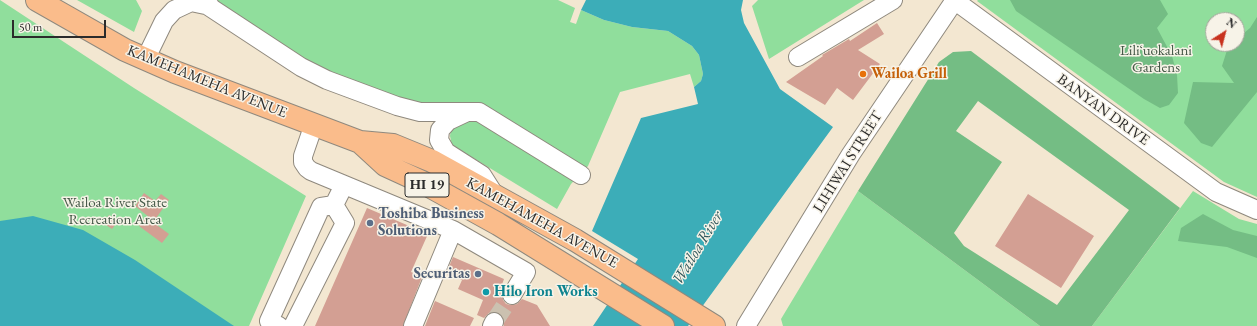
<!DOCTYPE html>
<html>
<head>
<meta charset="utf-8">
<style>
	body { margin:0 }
	#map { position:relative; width:1257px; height:326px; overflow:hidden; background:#f3e7d1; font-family:"EB Garamond",serif }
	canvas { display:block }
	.north { position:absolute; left:1205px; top:12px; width:40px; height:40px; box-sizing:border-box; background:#f7f3e8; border:1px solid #a5a39c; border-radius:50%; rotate:36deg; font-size:11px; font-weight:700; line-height:16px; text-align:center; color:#2b2b2b }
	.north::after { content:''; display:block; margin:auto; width:14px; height:18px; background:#c8321e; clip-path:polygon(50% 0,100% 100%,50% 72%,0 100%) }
	.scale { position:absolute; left:12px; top:20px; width:94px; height:18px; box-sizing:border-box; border:2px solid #2b2b2b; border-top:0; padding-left:5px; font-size:12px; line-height:14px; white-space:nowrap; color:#2b2b2b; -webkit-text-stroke:3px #f7f3e8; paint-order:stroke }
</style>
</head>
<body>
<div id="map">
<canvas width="1257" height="326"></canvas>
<div class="north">N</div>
<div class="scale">50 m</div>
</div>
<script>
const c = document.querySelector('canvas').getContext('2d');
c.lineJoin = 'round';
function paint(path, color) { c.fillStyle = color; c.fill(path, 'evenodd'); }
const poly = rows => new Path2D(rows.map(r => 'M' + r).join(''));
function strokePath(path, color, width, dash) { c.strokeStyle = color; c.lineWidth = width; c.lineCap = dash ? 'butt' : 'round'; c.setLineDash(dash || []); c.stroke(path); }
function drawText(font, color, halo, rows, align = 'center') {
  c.font = font + ' "EB Garamond",serif'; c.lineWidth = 3; c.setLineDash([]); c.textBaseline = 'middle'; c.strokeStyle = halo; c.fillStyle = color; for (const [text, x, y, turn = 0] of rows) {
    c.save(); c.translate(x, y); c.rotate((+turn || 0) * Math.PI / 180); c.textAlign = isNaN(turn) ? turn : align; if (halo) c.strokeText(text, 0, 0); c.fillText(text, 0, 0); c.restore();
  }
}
const green = poly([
	[0,0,134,88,306,196,249,326,0,326],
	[77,0,136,0,142,11,134,32],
	[213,0,558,0,575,8,570,22,576,24,581,10,604,20,632,27,668,31,692,46,699,55,703,74,701,81,694,87,690,74,620,92,588,166,571,184,557,209,452,145,450,136,451,129,399,101,358,85,294,53],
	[758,0,864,0,769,59,752,6],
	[978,0,1257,0,1257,197,1224,182,977,1],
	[1213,20,1237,20,1237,44,1213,44],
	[858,191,1040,326,783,326,781,319],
	[1193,191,1239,219,1257,224,1257,326,1092,326]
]);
const forest = poly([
	[1010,0,1160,0,1168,14,1157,28,1172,56,1177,75,1178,93,1169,105,1160,108,1144,99,1016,11],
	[1257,17,1257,92,1212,147,1201,143,1184,123,1193,82,1234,83,1222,66,1228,47,1231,44,1237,44,1237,39,1250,28],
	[971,51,1180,208,1092,326,1040,326,858,191,939,62,953,52],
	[978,101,1129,210,1057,305,964,246,954,233,1002,162,956,131],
	[1203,214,1233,230,1257,236,1257,258,1227,247,1178,241,1181,228]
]);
const water = poly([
	[586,0,743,0,741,10,744,23,780,89,833,127,688,326,593,326,638,259,592,231,641,118,698,104,694,87,701,81,703,74,699,55,692,46,668,31,632,27,604,20,581,10],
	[33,216,83,230,135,260,234,326,0,326,0,221]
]);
const building = poly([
	[877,23,884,34,858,50,880,64,853,100,837,88,825,105,786,82,823,56,822,55,849,39,850,41],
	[144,193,155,201,161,194,169,200,154,221,135,206],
	[1028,194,1094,236,1061,288,995,246],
	[367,208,428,234,411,272,422,277,403,326,315,326],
	[109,215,118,221,112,229,103,223],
	[146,217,169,234,162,243,139,226],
	[453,257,504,279,500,290,503,291,503,300,506,304,511,305,517,304,522,299,537,305,550,326,504,326,503,317,498,312,489,313,484,318,477,315,483,300,458,289,462,280,446,274],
	[435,301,474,318,470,326,425,326]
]);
const minorTunnel = poly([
	[494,322,512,295]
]);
const minor = poly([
	[199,0,301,67,327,80,397,106,420,112,479,112,581,175],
	[954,0,1216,192,1257,210],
	[798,57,893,0],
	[145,60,164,21,174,10,191,2,210,6],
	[465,113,448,121,440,130,439,140,446,152,482,175,496,197],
	[314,124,303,156,303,162,307,168,311,171,453,230,526,272,512,295],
	[279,326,269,321,321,207,334,205,344,185],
	[293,326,345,223,334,205],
	[413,326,453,230],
	[492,326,494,322],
	[746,326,851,154,955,0]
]);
const major = poly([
	[37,0,125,50,175,72,360,142,393,145,432,161,575,240,714,326],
	[360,142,385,165,422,182,498,224,663,326]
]);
const markers = [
	[863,74,4,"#e8710a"],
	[370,223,4,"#5c6f8a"],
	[478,274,4,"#5c6f8a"],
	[486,292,4,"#0f9aa8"]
];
const shields = [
	[427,185,44]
];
const shieldNames = [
	["HI 19",427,185]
];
const parkNames = [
	["Liliʻuokalani",1156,51],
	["Gardens",1156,68],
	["Wailoa River State",115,203],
	["Recreation Area",115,220]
];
const foodNames = [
	["Wailoa Grill",871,74]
];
const streetNames = [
	["KAMEHAMEHA AVENUE",207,82,22],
	["BANYAN DRIVE",1103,110,36],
	["LIHIWAI STREET",848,162,-58],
	["KAMEHAMEHA AVENUE",542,223,29]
];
const serviceNames = [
	["Toshiba Business",378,214],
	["Solutions",378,231],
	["Securitas",470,274,"right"]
];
const cultureNames = [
	["Hilo Iron Works",494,292]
];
const waterNames = [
	["Wailoa River",698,248,-59]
];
paint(green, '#90de9c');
paint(forest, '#74bd84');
paint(water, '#3cadb8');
paint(building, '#d39f93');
strokePath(minorTunnel, '#cbc1b0', 18, [18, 9]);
strokePath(minor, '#8f897e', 20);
strokePath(major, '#8f897e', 24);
strokePath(minor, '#fff', 18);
strokePath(major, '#fabc8b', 22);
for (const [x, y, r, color] of markers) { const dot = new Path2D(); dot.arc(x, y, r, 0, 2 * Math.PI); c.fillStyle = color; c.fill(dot); strokePath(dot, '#f7f3e8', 1.5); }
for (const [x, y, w] of shields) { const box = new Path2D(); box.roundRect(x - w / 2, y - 12, w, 24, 3); c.fillStyle = '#f7f3e8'; c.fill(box); strokePath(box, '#2b2b2b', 1); }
drawText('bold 14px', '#2b2b2b', null, shieldNames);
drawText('15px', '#445847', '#f7f3e8', parkNames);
drawText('bold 15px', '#c56008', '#f7f3e8', foodNames, 'left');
drawText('15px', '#2b2b2b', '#f7f3e8', streetNames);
drawText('bold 15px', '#4e5e75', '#f7f3e8', serviceNames, 'left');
drawText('bold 15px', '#0d838f', '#f7f3e8', cultureNames, 'left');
drawText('italic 16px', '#31585c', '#f7f3e8', waterNames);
</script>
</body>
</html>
